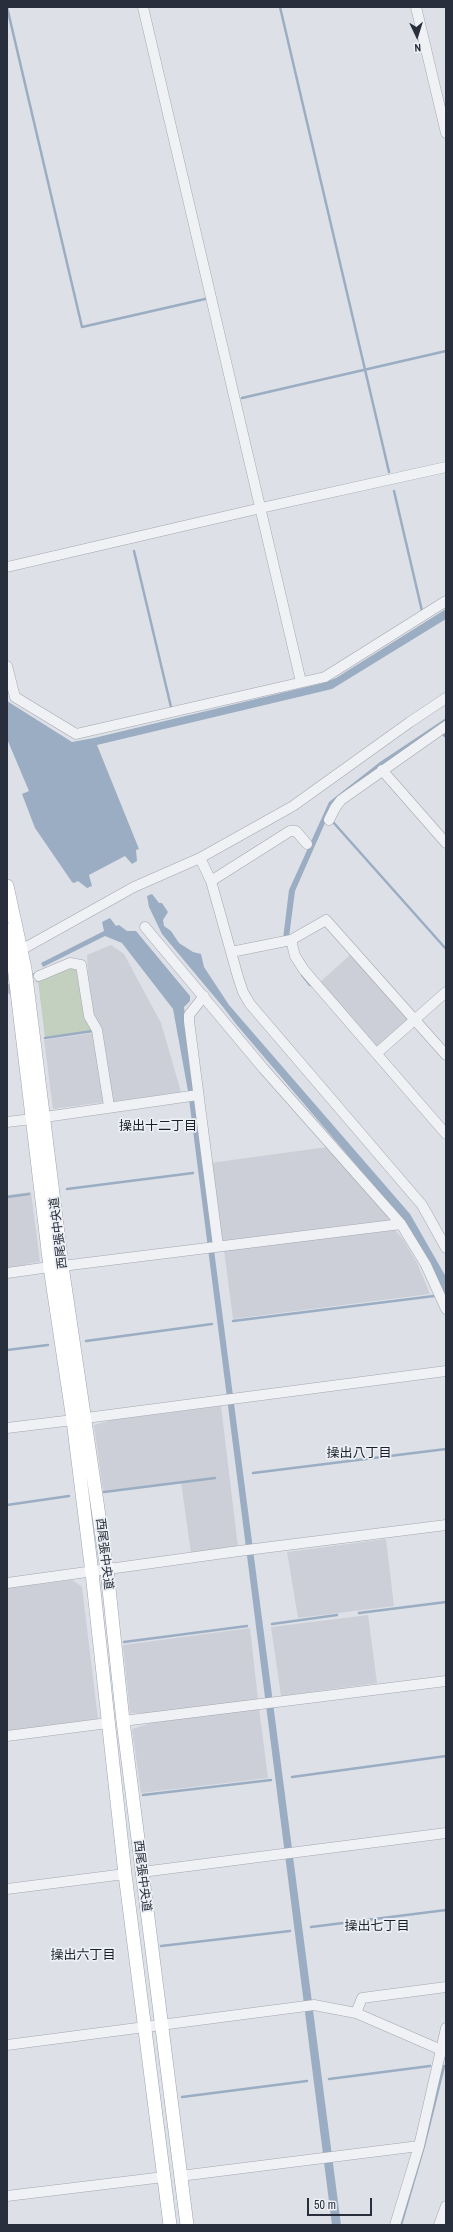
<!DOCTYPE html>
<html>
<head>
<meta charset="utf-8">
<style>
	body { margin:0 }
	#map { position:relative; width:453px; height:2232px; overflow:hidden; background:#dde0e6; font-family:"Archivo Narrow",sans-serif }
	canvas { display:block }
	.frame { position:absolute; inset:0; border:8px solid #282e3b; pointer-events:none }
	.north { position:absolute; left:397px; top:16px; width:40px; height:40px; -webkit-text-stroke:3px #eceff4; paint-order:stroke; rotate:176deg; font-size:11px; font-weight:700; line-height:16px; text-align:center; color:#282e3b }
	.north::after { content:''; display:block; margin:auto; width:14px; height:18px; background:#282e3b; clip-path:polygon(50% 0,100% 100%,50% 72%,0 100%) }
	.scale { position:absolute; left:307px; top:2198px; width:65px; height:18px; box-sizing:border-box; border:2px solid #282e3b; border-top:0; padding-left:5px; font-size:12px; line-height:14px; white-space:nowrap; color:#282e3b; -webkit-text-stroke:3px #eceff4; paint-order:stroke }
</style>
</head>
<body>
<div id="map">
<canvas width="453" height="2232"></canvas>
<div class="frame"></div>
<div class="north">N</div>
<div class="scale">50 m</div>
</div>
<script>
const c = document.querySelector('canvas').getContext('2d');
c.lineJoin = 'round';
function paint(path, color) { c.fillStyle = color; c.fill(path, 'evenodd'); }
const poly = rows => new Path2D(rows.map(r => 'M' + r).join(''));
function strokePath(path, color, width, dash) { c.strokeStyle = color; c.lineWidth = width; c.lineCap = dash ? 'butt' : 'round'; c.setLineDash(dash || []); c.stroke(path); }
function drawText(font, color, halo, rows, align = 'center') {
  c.font = font + ' "Archivo Narrow","Noto Sans JP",sans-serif'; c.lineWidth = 3.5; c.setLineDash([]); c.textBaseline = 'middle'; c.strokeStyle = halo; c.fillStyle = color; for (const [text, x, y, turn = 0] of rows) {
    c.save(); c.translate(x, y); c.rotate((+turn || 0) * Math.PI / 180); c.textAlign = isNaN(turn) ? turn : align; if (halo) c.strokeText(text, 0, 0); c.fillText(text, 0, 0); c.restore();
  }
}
const built = poly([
	[111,945,124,954,161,1023,181,1092,110,1102,95,1018,90,1005,87,955],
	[351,954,408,1019,408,1022,378,1049,319,983],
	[94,1033,105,1102,53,1109,44,1040],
	[327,1147,391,1220,220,1241,210,1163],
	[31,1192,40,1262,26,1264,26,1267,7,1269,7,1195],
	[393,1228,403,1239,417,1263,430,1294,233,1319,224,1250],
	[221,1406,238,1547,191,1553,181,1482,103,1491,94,1425,112,1420],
	[386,1539,394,1606,298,1618,287,1552],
	[72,1580,82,1587,98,1719,7,1731,7,1588],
	[368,1615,377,1683,281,1696,271,1627],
	[250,1628,258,1700,150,1713,130,1713,123,1645],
	[259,1708,268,1778,141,1793,132,1729,148,1724,149,1722]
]);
const green = poly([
	[70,967,76,969,93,1031,45,1038,38,981]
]);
const water = poly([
	[446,609,446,619,332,689,97,745,139,849,136,850,137,861,132,864,125,856,89,875,92,886,87,888,78,881,74,883,72,882,35,828,22,794,29,791,7,739,7,701,72,742,94,738,323,683,336,678],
	[446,718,446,724,332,807,295,891,289,937,283,939,289,890,329,802,380,762],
	[152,894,159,903,162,903,168,912,163,920,164,926,171,931,179,943,193,952,201,954,204,967,229,1005,410,1214,446,1277,446,1299,402,1219,236,1024,223,1007,162,934,149,907,147,896],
	[110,918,116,926,119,925,127,931,136,931,190,996,190,1001,184,1007,195,1104,341,2225,332,2225,188,1091,173,1009,122,943,105,936,43,967,41,963,104,931,102,922]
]);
const stream = poly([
	[7,7,82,327,205,299],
	[280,7,389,472],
	[242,398,446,351],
	[394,491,422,611],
	[134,551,171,707],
	[443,734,446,737],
	[333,822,446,949],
	[302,975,310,985],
	[45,1038,93,1031],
	[67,1189,193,1173],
	[7,1197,29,1194],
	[233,1321,434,1296],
	[86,1341,212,1324],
	[7,1350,48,1345],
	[253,1473,446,1449],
	[104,1492,215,1478],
	[7,1505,69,1496],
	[359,1613,446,1602],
	[272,1624,337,1615],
	[124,1642,247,1626],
	[292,1777,446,1756],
	[143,1795,271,1780],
	[311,1927,446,1910],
	[161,1946,290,1931],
	[329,2079,430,2066],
	[182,2097,307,2081],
	[401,2225,424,2146,444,2066]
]);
const minorTunnel = poly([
	[7,990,39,976]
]);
const minor = poly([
	[143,7,301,682],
	[416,7,446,133],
	[7,567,261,508,446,467],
	[7,666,15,697,76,734,325,677,446,601],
	[382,770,446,843],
	[329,820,335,808,341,800,446,726],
	[200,858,211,881,238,977,243,992,250,1004,422,1205,446,1248],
	[211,881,290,831,296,831,307,844],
	[145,927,263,1068,401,1224,426,1265,446,1309],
	[291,940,295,956,304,970,446,1134],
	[231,952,291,940,326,920,446,1055],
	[7,963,21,950,134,887,200,858,293,806,410,722,446,698],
	[39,976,70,963,81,965,89,1016,97,1030,109,1106],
	[204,996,189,1015,189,1021,218,1246],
	[377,1053,446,992],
	[45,1117,198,1095],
	[7,1122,32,1119],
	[62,1266,401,1224],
	[7,1273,50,1267],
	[86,1418,446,1371],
	[7,1428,73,1420],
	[7,1583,239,1551,446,1525],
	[123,1721,446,1681],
	[7,1736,108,1723],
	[142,1872,446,1833],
	[7,1889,125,1874],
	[356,2013,362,1998,446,1987],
	[7,2045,314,2005,356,2013,446,2052],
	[180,2176,419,2146],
	[7,2196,164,2177],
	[395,2225,419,2146,446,2028],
	[439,2225,446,2206]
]);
const major = poly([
	[7,886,25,969,62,1266,107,1570,123,1721,187,2225],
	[7,930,13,958,50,1267,73,1420,92,1573,125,1874,170,2225]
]);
const streetNames = [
	["西尾張中央道",59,1233,-97],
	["西尾張中央道",104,1554,83],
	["西尾張中央道",142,1876,83]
];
const neighbourhoodNames = [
	["操出十二丁目",158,1127],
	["操出八丁目",359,1454],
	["操出七丁目",377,1927],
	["操出六丁目",83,1956]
];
paint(built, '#cccfd7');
paint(green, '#c3cfbf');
paint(water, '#9badc3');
strokePath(stream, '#9badc3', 2.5);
strokePath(minorTunnel, '#b9bcc4', 10, [10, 5]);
strokePath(minor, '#a3a7af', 11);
strokePath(major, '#9ea4b0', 14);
strokePath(minor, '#f0f1f4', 10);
strokePath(major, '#fff', 13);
drawText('12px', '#282e3b', '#eceff4', streetNames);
drawText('13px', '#1a202b', '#eceff4', neighbourhoodNames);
</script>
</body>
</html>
